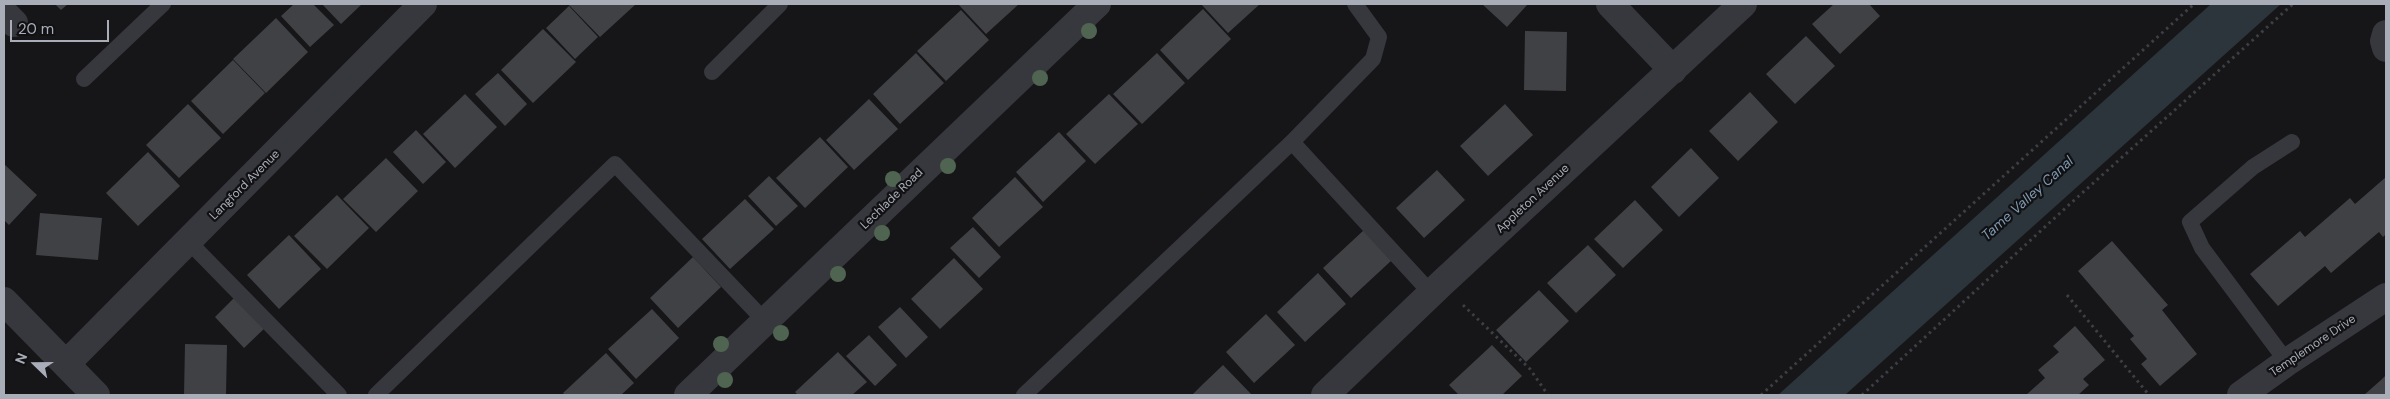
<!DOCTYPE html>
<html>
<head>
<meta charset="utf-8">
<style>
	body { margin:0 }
	#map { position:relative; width:2390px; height:399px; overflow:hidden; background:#161618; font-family:"DM Sans",sans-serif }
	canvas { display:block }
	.frame { position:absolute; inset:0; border:5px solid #a8adb8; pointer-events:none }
	.north { position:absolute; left:10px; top:339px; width:50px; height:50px; -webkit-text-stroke:4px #111113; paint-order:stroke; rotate:292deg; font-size:14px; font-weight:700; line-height:20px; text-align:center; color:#a8adb8 }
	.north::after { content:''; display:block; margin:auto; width:18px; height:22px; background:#a8adb8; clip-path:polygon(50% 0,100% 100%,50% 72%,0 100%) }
	.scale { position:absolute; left:10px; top:20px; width:99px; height:22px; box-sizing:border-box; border:2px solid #a8adb8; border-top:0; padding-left:6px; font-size:15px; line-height:18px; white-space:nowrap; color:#a8adb8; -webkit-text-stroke:4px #111113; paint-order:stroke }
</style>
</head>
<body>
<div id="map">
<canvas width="2390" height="399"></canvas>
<div class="frame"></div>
<div class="north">N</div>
<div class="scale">20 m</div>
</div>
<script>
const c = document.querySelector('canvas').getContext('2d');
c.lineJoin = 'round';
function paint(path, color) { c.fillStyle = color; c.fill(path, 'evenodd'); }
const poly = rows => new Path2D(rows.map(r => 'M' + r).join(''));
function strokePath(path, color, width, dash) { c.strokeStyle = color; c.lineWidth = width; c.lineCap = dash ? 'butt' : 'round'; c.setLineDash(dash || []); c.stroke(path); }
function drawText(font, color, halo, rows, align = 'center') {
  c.font = font + ' "DM Sans",sans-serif'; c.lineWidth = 4.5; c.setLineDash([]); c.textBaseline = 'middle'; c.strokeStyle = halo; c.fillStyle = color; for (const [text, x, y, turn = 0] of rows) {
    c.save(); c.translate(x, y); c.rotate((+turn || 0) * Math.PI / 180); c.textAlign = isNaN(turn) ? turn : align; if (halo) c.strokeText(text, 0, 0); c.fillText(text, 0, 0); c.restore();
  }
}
const water = poly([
	[2211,4,2281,4,1845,395,1778,395]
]);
const building = poly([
	[55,4,68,4,61,10],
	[294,4,313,4,334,25,310,47,281,16],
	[322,4,362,4,341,24],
	[568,4,636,4,600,37],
	[958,4,1019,4,986,34],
	[1201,4,1260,4,1228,33],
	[1482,4,1528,4,1507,27],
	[1834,4,1869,4,1880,16,1840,54,1812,24],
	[569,6,598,37,575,59,546,28],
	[1203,9,1231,39,1188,80,1160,50],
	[961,10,989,40,946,81,917,51],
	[276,18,308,52,266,93,233,59],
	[543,29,576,62,533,103,501,70],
	[1525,31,1567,32,1566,91,1524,90],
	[1806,36,1835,66,1795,104,1766,74],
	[916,53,944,83,900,124,873,94],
	[1157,53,1185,83,1142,124,1113,94],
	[233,60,265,93,223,134,191,101],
	[498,73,527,104,505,126,475,94],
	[1750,92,1778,122,1738,161,1709,131],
	[465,94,497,127,455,168,423,134],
	[1109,94,1138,124,1095,164,1066,134],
	[869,99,898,129,854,170,826,140],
	[188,104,221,138,179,178,146,145],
	[1505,104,1533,135,1488,176,1460,146],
	[416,130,446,162,423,184,393,152],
	[1059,132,1086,161,1043,202,1016,172],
	[820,137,848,167,805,208,776,178],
	[1691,148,1719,178,1679,217,1651,187],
	[148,152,180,186,138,226,106,193],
	[386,158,418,191,376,232,343,199],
	[4,164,37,195,9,225,4,220],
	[1437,170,1465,200,1424,238,1396,208],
	[769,176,798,206,776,226,748,196],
	[1015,177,1043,207,999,247,972,218],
	[2386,177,2386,234,2383,237,2379,232,2331,273,2325,266,2278,306,2250,274,2300,231,2305,237,2350,198,2355,204],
	[337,195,369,228,327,269,294,236],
	[745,199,774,229,730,269,702,239],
	[1635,200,1663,230,1623,268,1594,239],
	[40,213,102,218,98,260,36,255],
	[973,227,1001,257,979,278,950,248],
	[1364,230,1392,260,1351,298,1323,268],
	[289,235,321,269,279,309,247,275],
	[2112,241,2168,305,2162,310,2197,354,2160,386,2141,364,2147,359,2130,339,2134,336,2078,271],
	[1588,245,1616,275,1576,313,1547,283],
	[693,257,721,287,678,328,650,298],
	[954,258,983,289,940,329,911,299],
	[1318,273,1346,304,1305,342,1277,312],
	[1539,290,1569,321,1526,362,1496,330],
	[237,295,267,326,244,348,215,317],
	[900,307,928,337,906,358,878,327],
	[652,309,679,338,636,379,608,349],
	[1266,314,1295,345,1254,383,1226,352],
	[2075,326,2105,360,2083,379,2089,385,2078,395,2026,395,2045,378,2038,370,2059,352,2053,346],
	[869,335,897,365,875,386,846,356],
	[185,344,227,345,226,395,184,395],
	[1492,345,1522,376,1502,395,1459,395,1449,385],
	[838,352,867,382,852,395,798,395,795,392],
	[606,353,634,383,621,395,565,395,563,393],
	[1223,365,1252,395,1192,395,1202,385],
	[2386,375,2386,395,2364,395,2381,380]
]);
const path = poly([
	[2067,295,2149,395],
	[1463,305,1530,369,1548,395],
	[1761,395,2194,4],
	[1862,395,2071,203,2293,4]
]);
const lane = poly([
	[712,72,780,4],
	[84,79,163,4],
	[1292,142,1373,59,1379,37,1355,4],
	[189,242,339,395],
	[2287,362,2202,248,2190,222,2253,167,2292,142],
	[376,395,615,164,765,321],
	[1024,395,1292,142,1431,293]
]);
const street = poly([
	[1610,4,1673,70],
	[4,13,14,23],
	[2386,34,2384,41,2386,48],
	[4,301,96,395],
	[66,364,423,4],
	[688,395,1097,4],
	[1325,395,1441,284,1743,4],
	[2241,395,2287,362,2386,297]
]);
const trees = [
	[1089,31],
	[1040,78],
	[948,166],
	[893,179],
	[882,233],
	[838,274],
	[781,333],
	[721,344],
	[725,380]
];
const streetNames = [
	["Langford Avenue",245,185,-45],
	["Lechlade Road",892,199,-44],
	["Appleton Avenue",1533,199,-43],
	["Templemore Drive",2313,346,-34]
];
const waterNames = [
	["Tame Valley Canal",2028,199,-42]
];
paint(water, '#2c353c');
paint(building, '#404145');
strokePath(path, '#3d3f44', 3, [2.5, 4]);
strokePath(lane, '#37383d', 16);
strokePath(street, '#37383d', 28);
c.fillStyle = '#506452';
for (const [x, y] of trees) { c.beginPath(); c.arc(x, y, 8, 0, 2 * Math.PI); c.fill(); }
drawText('12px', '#a8adb8', '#111113', streetNames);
drawText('italic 14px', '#7f9bb3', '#111113', waterNames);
</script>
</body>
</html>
